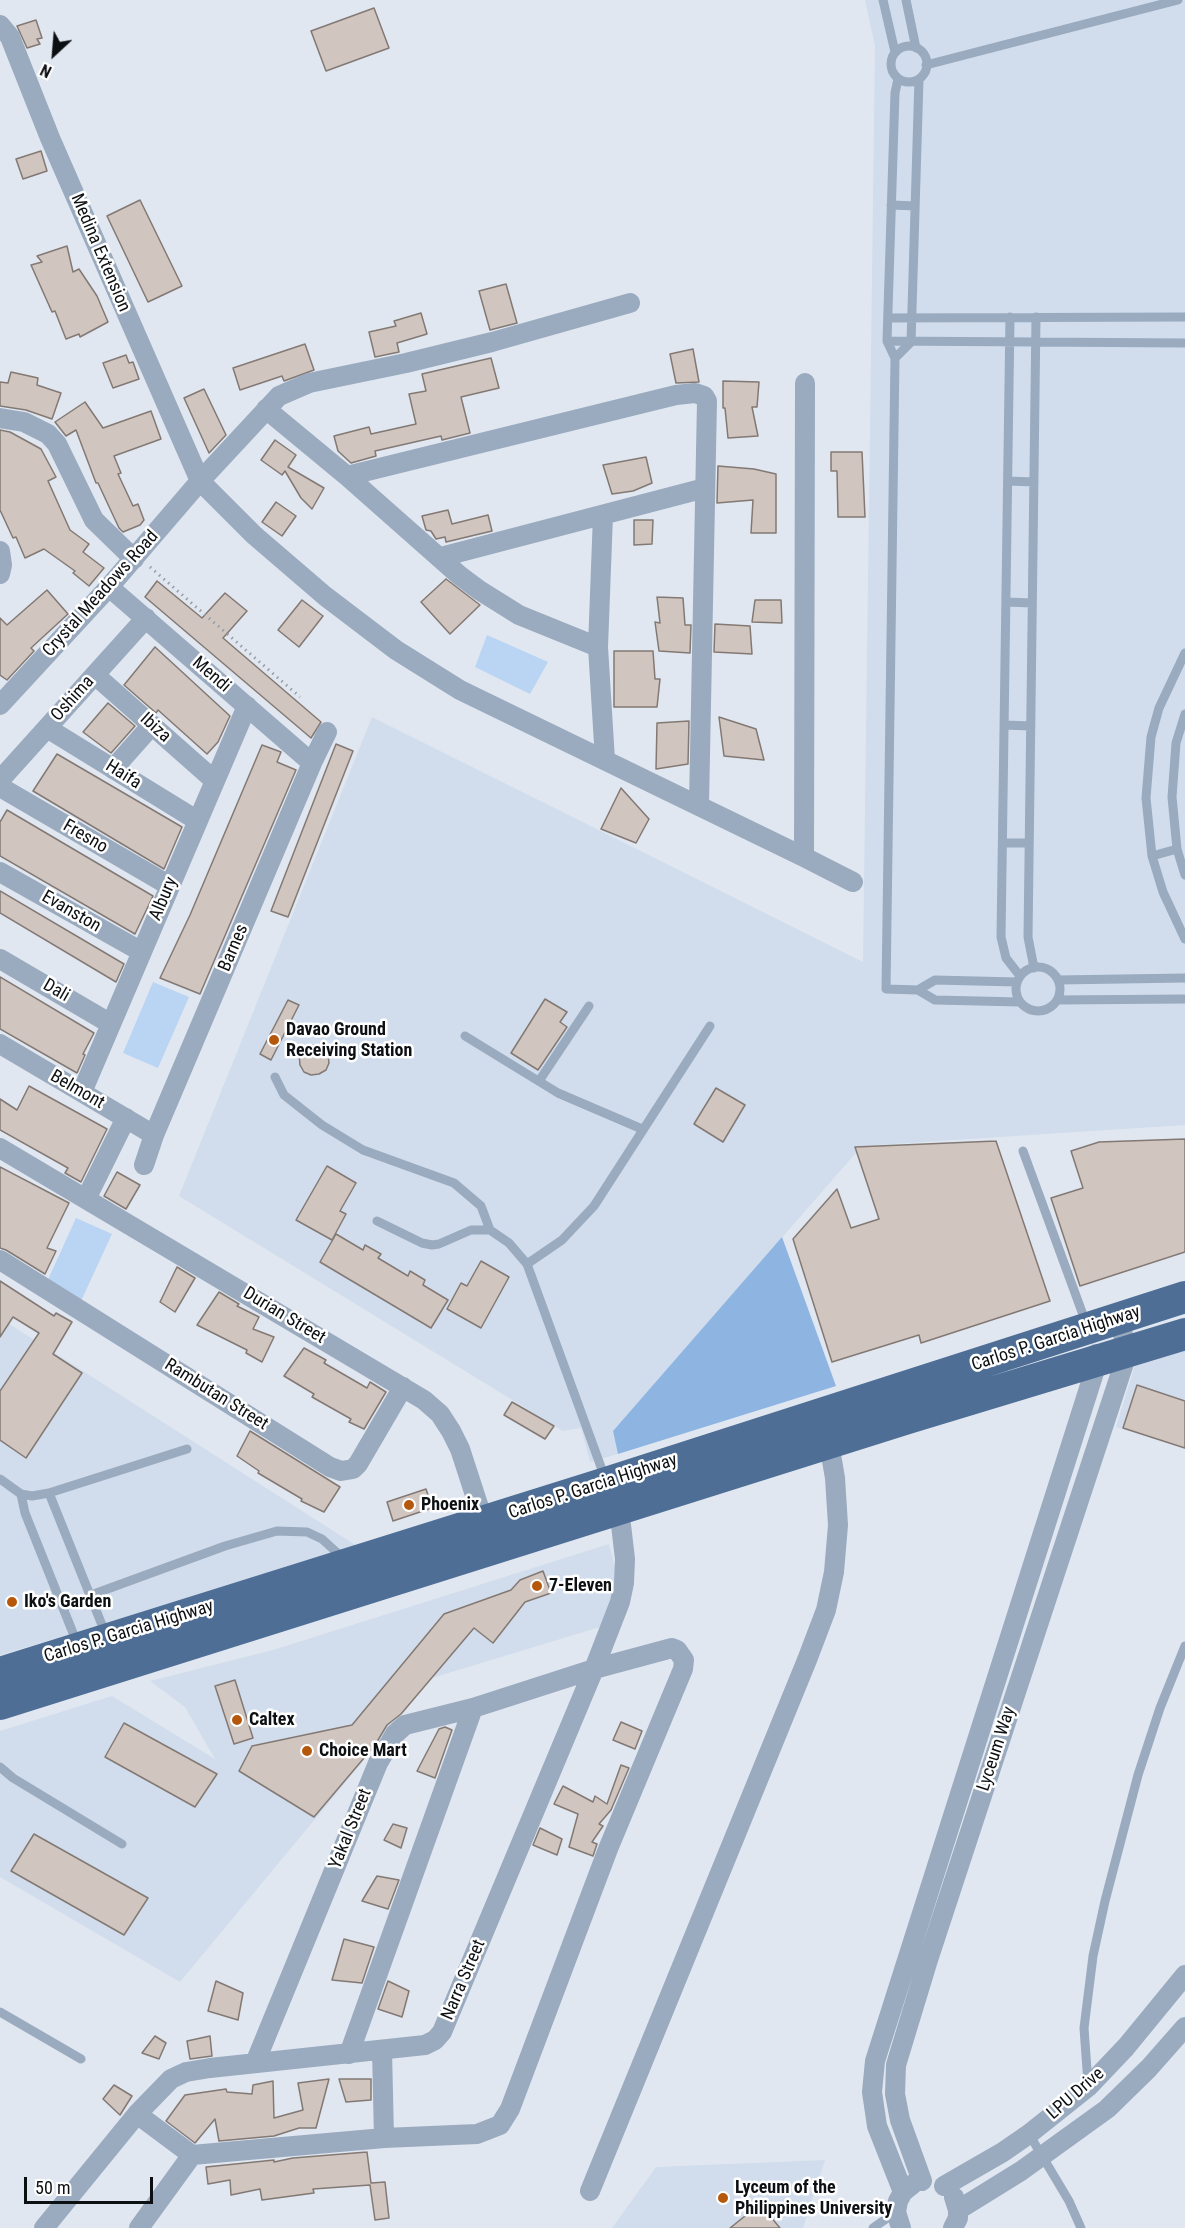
<!DOCTYPE html>
<html>
<head>
<meta charset="utf-8">
<style>
	body { margin:0 }
	#map { position:relative; width:1185px; height:2228px; overflow:hidden; background:#e0e7f0; font-family:"Roboto Condensed",sans-serif }
	canvas { display:block }
	.north { position:absolute; left:24px; top:24px; width:60px; height:60px; -webkit-text-stroke:4px #fff; paint-order:stroke; rotate:206deg; font-size:16px; font-weight:700; line-height:24px; text-align:center; color:#0d1013 }
	.north::after { content:''; display:block; margin:auto; width:21px; height:27px; background:#0d1013; clip-path:polygon(50% 0,100% 100%,50% 72%,0 100%) }
	.scale { position:absolute; left:24px; top:2177px; width:129px; height:27px; box-sizing:border-box; border:3px solid #0d1013; border-top:0; padding-left:8px; font-size:18px; line-height:21px; white-space:nowrap; color:#0d1013; -webkit-text-stroke:4px #fff; paint-order:stroke }
</style>
</head>
<body>
<div id="map">
<canvas width="1185" height="2228"></canvas>
<div class="north">N</div>
<div class="scale">50 m</div>
</div>
<script>
const c = document.querySelector('canvas').getContext('2d');
c.lineJoin = 'round';
function paint(path, color) { c.fillStyle = color; c.fill(path, 'evenodd'); }
const poly = rows => new Path2D(rows.map(r => 'M' + r).join(''));
function strokePath(path, color, width, dash) { c.strokeStyle = color; c.lineWidth = width; c.lineCap = dash ? 'butt' : 'round'; c.setLineDash(dash || []); c.stroke(path); }
function drawText(font, color, halo, rows, align = 'center') {
  c.font = font + ' "Roboto Condensed",sans-serif'; c.lineWidth = 5; c.setLineDash([]); c.textBaseline = 'middle'; c.strokeStyle = halo; c.fillStyle = color; for (const [text, x, y, turn = 0] of rows) {
    c.save(); c.translate(x, y); c.rotate((+turn || 0) * Math.PI / 180); c.textAlign = isNaN(turn) ? turn : align; if (halo) c.strokeText(text, 0, 0); c.fillText(text, 0, 0); c.restore();
  }
}
const built = poly([
	[865,0,1185,0,1185,1125,862,1146,613,1431,618,1454,590,1462,581,1428,563,1431,179,1196,372,717,863,962,875,46],
	[0,1318,360,1548,0,1655],
	[1185,1350,1185,1449,1116,1427,1135,1365],
	[609,1544,616,1571,615,1591,600,1627,432,1678,180,1982,0,1877,0,1731,112,1696,215,1759,185,1707,150,1681,273,1650],
	[825,2160,803,2228,612,2228,656,2167]
]);
const green = poly([
	[487,635,548,662,530,694,475,667],
	[153,982,189,997,158,1068,123,1053],
	[76,1218,112,1234,81,1301,46,1284]
]);
const forest = poly([
	[782,1237,836,1386,618,1454,613,1431]
]);
const building = poly([
	[374,8,389,48,326,71,311,31,374,8],
	[36,20,42,38,37,39,40,44,27,48,17,26,36,20],
	[41,151,47,171,23,179,16,159,41,151],
	[140,200,182,286,148,302,107,216,140,200],
	[67,246,73,272,79,269,97,296,108,322,80,337,79,334,66,339,55,311,52,312,31,265,42,262,37,256,67,246],
	[506,284,517,323,490,330,479,291,506,284],
	[421,313,427,334,397,343,399,352,375,357,369,332,396,326,394,321,421,313],
	[305,344,314,370,284,381,282,376,240,390,233,368,305,344],
	[693,349,699,382,676,383,670,354,693,349],
	[126,355,129,363,133,362,139,379,113,388,103,363,126,355],
	[491,358,499,388,461,397,470,433,442,440,441,436,375,451,376,456,351,463,338,451,334,436,369,427,371,434,416,424,409,394,426,391,422,374,491,358],
	[11,372,38,378,37,385,61,393,52,419,26,410,0,406,0,382,8,383,11,372],
	[723,381,759,382,757,407,752,407,758,436,728,438,725,408,723,408,723,381],
	[204,389,226,435,209,453,184,398,204,389],
	[85,402,103,428,151,411,161,439,114,456,121,473,118,474,133,506,138,504,144,520,140,525,123,532,119,528,98,483,96,483,76,430,66,436,55,422,85,402],
	[0,430,10,432,41,449,56,477,48,481,70,530,89,544,83,552,104,568,89,586,73,573,75,571,44,549,25,558,16,537,13,538,0,510,0,430],
	[275,440,296,455,288,467,324,488,312,509,301,498,285,471,282,475,261,460,275,440],
	[831,452,862,452,865,517,838,517,837,471,831,471,831,452],
	[646,457,652,483,633,491,612,494,603,465,646,457],
	[718,466,754,469,776,474,776,533,751,533,753,500,717,503,718,466],
	[276,502,296,516,282,536,262,522,276,502],
	[448,510,452,524,488,515,492,531,446,542,445,537,436,539,431,531,426,530,422,516,448,510],
	[634,520,653,520,652,544,634,545,634,520],
	[446,579,480,605,450,634,421,602,446,579],
	[157,581,202,618,225,593,247,611,223,638,321,722,311,738,145,597,157,581],
	[47,590,68,614,31,648,34,651,7,680,0,675,0,618,7,625,47,590],
	[657,597,683,598,685,625,691,625,690,653,659,651,655,622,660,623,657,597],
	[302,600,323,616,299,647,278,630,302,600],
	[755,600,781,600,782,623,752,622,755,600],
	[715,624,750,626,752,654,714,652,715,624],
	[155,647,230,716,218,742,207,754,158,710,156,713,124,685,155,647],
	[614,651,653,651,655,679,660,679,657,707,614,707,614,651],
	[108,703,135,726,111,753,83,732,108,703],
	[719,717,756,729,764,760,724,756,719,717],
	[689,721,688,764,656,769,657,723,689,721],
	[336,744,353,751,288,917,271,911,336,744],
	[262,745,281,752,277,762,296,770,200,994,160,978,190,915,262,745],
	[57,754,182,827,164,869,33,791,57,754],
	[621,788,649,819,636,843,601,829,621,788],
	[7,810,153,896,135,934,0,856,0,822,7,810],
	[0,891,124,964,116,982,0,913,0,891],
	[0,977,94,1033,83,1054,85,1055,77,1073,0,1029,0,977],
	[545,999,567,1012,560,1022,567,1027,538,1070,511,1053,545,999],
	[288,1000,299,1005,271,1060,260,1054,288,1000],
	[317,1045,324,1049,328,1055,329,1063,326,1070,319,1074,311,1075,304,1072,300,1065,299,1053,309,1046,317,1045],
	[29,1086,107,1129,81,1182,65,1173,68,1168,0,1130,0,1099,17,1110,29,1086],
	[716,1088,745,1105,723,1142,694,1124,716,1088],
	[1185,1139,1185,1252,1080,1286,1051,1198,1083,1188,1071,1151,1099,1142,1185,1139],
	[996,1141,1050,1301,921,1343,919,1335,832,1362,793,1239,837,1189,851,1228,879,1219,855,1147,996,1141],
	[327,1166,356,1183,340,1211,346,1214,332,1240,296,1220,327,1166],
	[0,1167,69,1203,47,1248,56,1251,45,1274,6,1250,0,1248,0,1167],
	[117,1172,140,1185,126,1209,104,1196,117,1172],
	[336,1234,363,1250,365,1245,381,1254,378,1258,408,1276,410,1271,425,1280,423,1285,448,1300,431,1328,320,1262,336,1234],
	[481,1261,509,1277,481,1328,447,1309,461,1283,467,1286,481,1261],
	[177,1267,195,1278,175,1312,160,1302,177,1267],
	[0,1281,54,1316,56,1313,72,1322,53,1354,82,1373,26,1458,0,1440,0,1391,39,1333,13,1317,0,1337,0,1281],
	[219,1292,239,1304,237,1306,259,1317,253,1329,274,1337,262,1362,246,1353,247,1350,197,1325,219,1292],
	[304,1348,326,1360,324,1363,367,1388,370,1382,386,1392,364,1429,349,1422,351,1419,312,1397,314,1394,284,1376,304,1348],
	[1137,1385,1185,1401,1185,1448,1123,1428,1137,1385],
	[512,1402,554,1426,545,1439,504,1415,512,1402],
	[250,1431,340,1487,324,1512,301,1501,302,1499,258,1473,259,1471,237,1456,250,1431],
	[426,1489,432,1508,393,1521,387,1502,426,1489],
	[543,1571,551,1593,525,1602,493,1643,474,1628,401,1714,387,1725,375,1745,314,1817,239,1771,252,1746,352,1725,444,1614,511,1590,520,1580,543,1571],
	[235,1680,253,1738,234,1744,215,1686,235,1680],
	[621,1722,642,1731,635,1749,613,1740,621,1722],
	[124,1723,217,1774,195,1807,105,1757,124,1723],
	[445,1727,452,1730,435,1778,417,1771,439,1729,445,1727],
	[621,1765,629,1768,611,1810,599,1824,603,1826,592,1842,597,1844,593,1856,569,1847,578,1814,554,1804,563,1786,593,1802,595,1796,607,1804,621,1765],
	[393,1824,407,1828,401,1848,384,1840,393,1824],
	[540,1828,562,1839,557,1855,533,1845,540,1828],
	[34,1834,148,1898,124,1935,11,1871,34,1834],
	[377,1876,399,1880,388,1909,362,1901,377,1876],
	[344,1939,374,1947,362,1983,332,1980,344,1939],
	[216,1981,243,1993,238,2020,208,2011,216,1981],
	[388,1981,409,1991,402,2017,378,2009,388,1981],
	[155,2036,166,2043,159,2059,142,2053,155,2036],
	[210,2036,212,2056,190,2059,187,2041,210,2036],
	[329,2079,316,2128,299,2128,274,2136,219,2141,215,2119,195,2143,166,2121,185,2095,226,2089,227,2092,252,2094,253,2085,273,2081,274,2118,303,2110,298,2083,329,2079],
	[339,2079,371,2079,371,2100,346,2102,339,2079],
	[114,2085,132,2096,120,2115,103,2099,114,2085],
	[367,2152,371,2183,385,2182,389,2218,375,2220,370,2185,313,2189,314,2193,262,2200,260,2189,231,2195,230,2180,208,2184,206,2167,274,2160,274,2162,293,2158,367,2152],
	[760,2204,780,2228,730,2228,760,2204]
]);
const path = poly([
	[150,567,300,697]
]);
const service = poly([
	[883,0,895,52],
	[906,0,916,48],
	'891 64a18 18 0 1 1 36 0a18 18 0 1 1-36 0Z',
	[926,65,1178,0],
	[898,79,895,93,887,341,895,358,886,989,918,990,935,1000,1020,1002],
	[891,205,915,206],
	[1010,317,1001,937,1006,958,1020,976],
	[888,318,1185,317],
	[887,341,1185,343],
	[895,358,911,342,919,79],
	[1008,481,1034,482],
	[1006,602,1032,603],
	[1185,653,1159,708,1151,737,1146,798,1152,856,1163,892,1185,939],
	[1185,714,1176,743,1172,797,1177,849,1185,875],
	[1004,725,1031,726],
	[1003,843,1029,843],
	[1152,856,1177,849],
	'1016 989a22 22 0 1 1 44 0a22 22 0 1 1-44 0Z',
	[1034,968,1028,937,1036,317],
	[1058,980,1185,978],
	[918,990,935,980,1017,982],
	[1057,1000,1185,999],
	[465,1036,558,1093,642,1129],
	[275,1077,284,1095,322,1125,363,1150,454,1183,481,1206,490,1230],
	[539,1081,589,1006],
	[1023,1151,1086,1323],
	[377,1221,422,1243,432,1245,439,1244,471,1230,490,1230,509,1243,527,1264,605,1478],
	[527,1264,562,1240,594,1206,710,1026],
	[0,1479,21,1494,32,1496,49,1493,106,1635],
	[49,1493,187,1449],
	[21,1494,25,1513,77,1643],
	[91,1595,225,1546,277,1531,307,1532,322,1539,344,1559],
	[0,1767,13,1778,122,1844],
	[0,2012,81,2059],
	[1088,2084,1084,2028,1093,1956,1105,1901,1138,1775,1160,1708,1185,1646],
	[1029,2134,1069,2201,1081,2228],
	[873,2228,896,2212]
]);
const minor = poly([
	[0,25,10,37,50,138,200,481,254,535,325,596,396,650,460,690,804,857,853,882],
	[266,409,347,476,459,575,479,590,519,615,598,647],
	[0,418,24,422,48,434,57,444,94,520,134,559],
	[347,476,676,395,695,393,704,396,707,401,699,805],
	[603,515,598,647,605,760],
	[0,551,2,565,0,574],
	[441,557,705,488],
	[109,587,312,763],
	[95,675,215,781],
	[0,705,109,587,200,481,279,396,309,383,406,363,492,342,630,303],
	[47,728,198,821],
	[113,769,152,725],
	[0,780,146,618],
	[0,787,170,886],
	[804,857,805,383],
	[0,872,142,952],
	[0,959,111,1024],
	[0,1044,154,1135],
	[82,1092,247,706],
	[0,1148,424,1400,440,1414,451,1431,460,1449,487,1532],
	[144,1165,154,1135,312,763,327,732],
	[86,1199,126,1118],
	[0,1260,330,1467,341,1471,353,1469,358,1464,403,1387],
	[382,2050,384,2138],
	[349,2054,473,1708],
	[137,2114,192,2155],
	[192,2155,384,2138,477,2134,500,2125,510,2109,608,1849,683,1669,684,1660,677,1650,672,1648,594,1669,473,1708,405,1725,395,1734,378,1763,255,2063],
	[922,2181,900,2120,895,2094,896,2065,927,1963,1128,1351,1118,1319],
	[944,2186,1003,2152,1029,2134,1088,2087,1126,2047,1185,1975],
	[590,2191,807,1660,826,1610,834,1572,838,1525,835,1478,829,1443],
	[903,2192,877,2126,872,2092,875,2061,1098,1360,1096,1354],
	[958,2210,1021,2171,1107,2109,1149,2068,1185,2027],
	[44,2228,137,2114,171,2079,186,2072,210,2068,425,2045,435,2040,442,2032,594,1669,620,1602,624,1583,625,1559,621,1525,613,1500],
	[139,2228,192,2155],
	[901,2228,896,2212,898,2201,903,2192,913,2184],
	[953,2228,958,2218,958,2210,954,2197]
]);
const trunk = poly([
	[0,1673,606,1483,1185,1297],
	[0,1704,908,1418,1185,1334]
]);
const markers = [
	[274,1040,6,"#b6580b"],
	[409,1505,6,"#b6580b"],
	[537,1586,6,"#b6580b"],
	[12,1602,6,"#b6580b"],
	[237,1720,6,"#b6580b"],
	[307,1751,6,"#b6580b"],
	[723,2198,6,"#b6580b"]
];
const streetNames = [
	["Medina Extension",100,253,67],
	["Crystal Meadows Road",101,594,-48],
	["Mendi",211,675,41],
	["Oshima",73,699,-48],
	["Ibiza",155,728,42],
	["Haifa",123,775,32],
	["Fresno",85,837,30],
	["Albury",164,899,-67],
	["Evanston",71,912,30],
	["Barnes",234,948,-67],
	["Dali",56,991,30],
	["Belmont",77,1090,30],
	["Durian Street",284,1316,31],
	["Carlos P. Garcia Highway",1056,1339,-18],
	["Rambutan Street",216,1395,32],
	["Carlos P. Garcia Highway",593,1487,-18],
	["Carlos P. Garcia Highway",129,1632,-17],
	["Lyceum Way",997,1749,-72],
	["Yakal Street",351,1829,-68],
	["Narra Street",464,1980,-67],
	["LPU Drive",1076,2094,-41]
];
const poiNames = [
	["Davao Ground",286,1030],
	["Receiving Station",286,1051],
	["Phoenix",421,1505],
	["7-Eleven",549,1586],
	["Iko's Garden",24,1602],
	["Caltex",249,1720],
	["Choice Mart",319,1751],
	["Lyceum of the",735,2188],
	["Philippines University",735,2209]
];
paint(built, '#d1ddec');
paint(green, '#bad4f4');
paint(forest, '#8eb4e2');
paint(building, '#d0c5bf');
strokePath(building, '#837974', 1.5);
strokePath(path, '#989da4', 3, [1.5, 4.5]);
strokePath(service, '#9aaabf', 9);
strokePath(minor, '#9aaabf', 20);
strokePath(trunk, '#4e6e96', 32);
for (const [x, y, r, color] of markers) { const dot = new Path2D(); dot.arc(x, y, r, 0, 2 * Math.PI); c.fillStyle = color; c.fill(dot); strokePath(dot, '#fff', 2); }
drawText('18px', '#0d1013', '#fff', streetNames);
drawText('bold 18px', '#0d1013', '#fff', poiNames, 'left');
</script>
</body>
</html>
